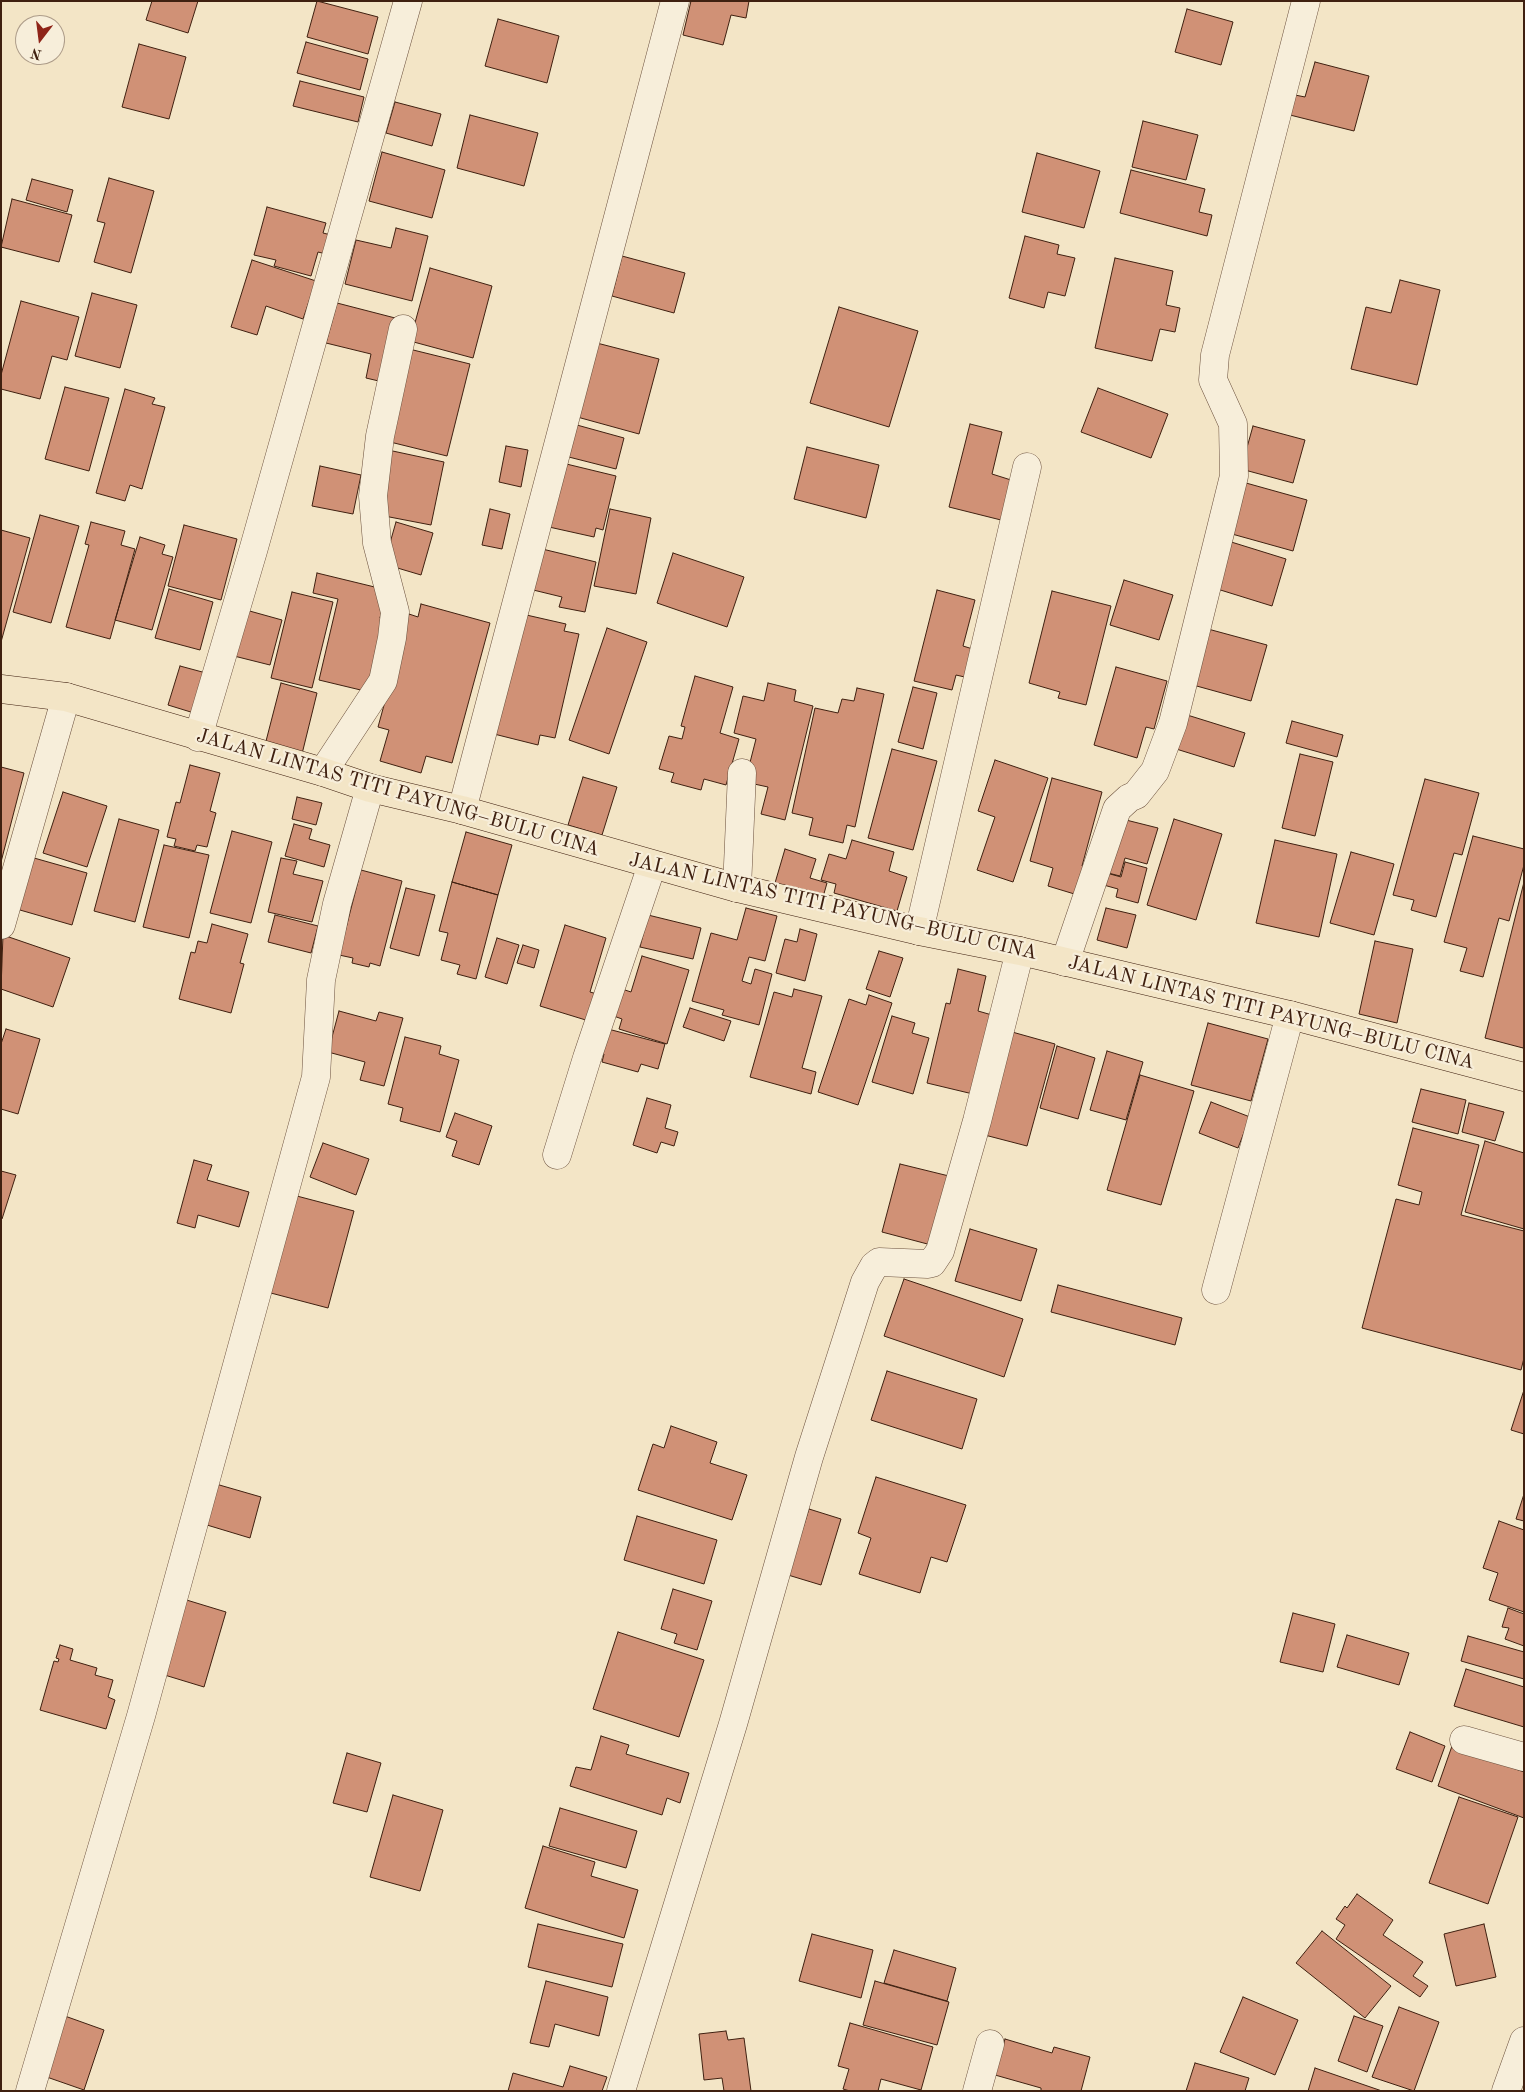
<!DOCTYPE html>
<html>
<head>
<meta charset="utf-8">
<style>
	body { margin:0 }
	#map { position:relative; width:1525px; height:2092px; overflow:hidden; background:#f3e5c6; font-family:"Old Standard TT",serif }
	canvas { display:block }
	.frame { position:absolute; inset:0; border:2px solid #3f2010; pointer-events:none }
	.north { position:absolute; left:15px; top:15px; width:50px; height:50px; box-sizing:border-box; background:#f7eeda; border:1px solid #ad9c89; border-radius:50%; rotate:195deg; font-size:14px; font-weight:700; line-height:20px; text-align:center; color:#3f2010 }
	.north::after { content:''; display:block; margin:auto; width:18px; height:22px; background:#8f2418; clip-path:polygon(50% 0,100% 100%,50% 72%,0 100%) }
</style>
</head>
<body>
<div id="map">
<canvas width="1525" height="2092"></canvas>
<div class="frame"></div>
<div class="north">N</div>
</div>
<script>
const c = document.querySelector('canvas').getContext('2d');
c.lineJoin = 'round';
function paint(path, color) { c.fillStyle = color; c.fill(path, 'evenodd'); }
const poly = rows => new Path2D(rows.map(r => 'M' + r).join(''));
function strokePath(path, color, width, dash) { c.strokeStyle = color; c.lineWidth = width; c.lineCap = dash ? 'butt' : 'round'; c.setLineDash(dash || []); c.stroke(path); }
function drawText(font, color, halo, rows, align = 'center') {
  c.font = font + ' "Old Standard TT",serif'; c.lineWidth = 4.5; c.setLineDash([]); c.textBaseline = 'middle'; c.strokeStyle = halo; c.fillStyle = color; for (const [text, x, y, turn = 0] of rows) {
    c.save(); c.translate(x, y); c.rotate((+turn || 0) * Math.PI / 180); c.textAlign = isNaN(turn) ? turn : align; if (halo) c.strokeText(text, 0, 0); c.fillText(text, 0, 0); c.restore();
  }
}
const building = poly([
	[152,1,198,1,188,33,146,20,152,1],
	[317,1,378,17,368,54,307,37,317,1],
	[691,1,749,1,746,18,731,15,723,45,683,35,691,1],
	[1187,9,1233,22,1221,65,1175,52,1187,9],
	[498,19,559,36,547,83,485,66,498,19],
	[306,42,368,59,360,90,297,73,306,42],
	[139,44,186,57,169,119,122,107,139,44],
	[1315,62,1369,76,1354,131,1290,115,1295,95,1305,97,1315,62],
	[300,81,364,97,358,122,293,106,300,81],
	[395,102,441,114,432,146,386,133,395,102],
	[470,115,538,133,524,186,457,168,470,115],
	[1143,121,1198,135,1186,180,1132,167,1143,121],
	[382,152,445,170,432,218,369,201,382,152],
	[1037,153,1100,171,1084,228,1022,212,1037,153],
	[1131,170,1205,189,1199,212,1212,215,1207,236,1120,213,1131,170],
	[109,178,154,191,131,273,94,262,105,223,97,221,109,178],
	[32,179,73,190,67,212,26,200,32,179],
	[12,199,72,215,59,262,1,247,12,199],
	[267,207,326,223,323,233,331,235,326,254,318,252,311,276,274,266,276,260,254,255,267,207],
	[396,228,428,236,412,301,345,284,356,240,391,248,396,228],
	[1025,236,1059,245,1057,254,1075,258,1065,296,1048,292,1044,308,1009,298,1025,236],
	[622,256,685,273,674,313,612,296,622,256],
	[1115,258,1173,271,1166,305,1180,308,1175,332,1160,329,1152,361,1095,348,1115,258],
	[252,260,316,281,303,319,266,306,257,335,231,327,252,260],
	[430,268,492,286,473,358,410,341,430,268],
	[1400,280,1440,290,1417,385,1351,369,1366,307,1391,313,1400,280],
	[92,293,137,305,120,368,75,356,92,293],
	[21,301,79,317,67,360,52,356,40,399,1,389,1,375,21,301],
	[337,303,399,319,383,382,366,378,371,354,326,343,337,303],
	[839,307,918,331,889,427,810,403,839,307],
	[589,341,659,359,639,434,570,415,589,341],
	[405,348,470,364,447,456,382,440,405,348],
	[65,387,109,398,89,471,45,459,65,387],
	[1098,388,1168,414,1151,458,1081,432,1098,388],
	[125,389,155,398,152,404,165,407,142,489,130,485,125,501,96,493,125,389],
	[566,422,624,438,616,469,557,454,566,422],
	[970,424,1002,432,992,474,1011,480,1001,520,949,507,970,424],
	[1253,426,1305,440,1293,483,1241,469,1253,426],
	[506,446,528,450,521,487,499,482,506,446],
	[807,447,879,465,866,518,794,499,807,447],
	[388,450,444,462,431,525,374,514,388,450],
	[554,461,616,476,603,530,596,528,594,537,549,527,554,461],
	[320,466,361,475,353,514,312,506,320,466],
	[1246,483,1307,500,1293,551,1232,534,1246,483],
	[490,509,510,514,502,549,482,545,490,509],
	[610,509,651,518,636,594,594,586,610,509],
	[40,515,79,526,51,623,13,612,40,515],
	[91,522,125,531,121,545,135,549,110,639,66,627,89,545,85,544,91,522],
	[396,522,433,533,421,575,384,564,396,522],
	[184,525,237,539,221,600,168,586,184,525],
	[1,530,30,538,1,642,1,530],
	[140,537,165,545,162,554,173,557,152,630,115,620,140,537],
	[1228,541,1286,559,1272,606,1214,588,1228,541],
	[534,547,596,562,585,612,559,607,562,597,525,588,534,547],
	[673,553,744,577,727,627,657,603,673,553],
	[317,573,387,590,380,618,386,620,369,692,319,680,338,599,313,593,317,573],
	[1124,580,1173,595,1159,640,1110,625,1124,580],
	[169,589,213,602,200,650,155,638,169,589],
	[937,590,975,600,963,646,976,650,969,678,956,675,952,690,914,681,937,590],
	[1052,591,1111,606,1086,705,1058,698,1060,692,1029,683,1052,591],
	[292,592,333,602,312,688,271,678,292,592],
	[421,604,490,623,452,763,426,756,421,773,380,761,389,730,378,727,409,614,418,617,421,604],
	[246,610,282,620,270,665,234,656,246,610],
	[522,614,566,624,564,631,579,634,555,738,540,735,538,745,494,734,522,614],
	[607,628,647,642,609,754,569,740,607,628],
	[1208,629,1267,645,1251,701,1193,685,1208,629],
	[180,666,206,673,194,713,168,705,180,666],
	[1116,667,1167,681,1154,729,1146,727,1137,758,1094,745,1116,667],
	[695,676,733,687,720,733,739,739,726,785,704,779,701,790,671,782,674,773,659,769,669,736,682,739,685,727,681,726,695,676],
	[281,683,317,693,302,754,265,745,281,683],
	[768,683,796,690,794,701,813,706,785,820,761,814,768,787,745,782,756,739,734,733,743,696,764,701,768,683],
	[913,687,937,693,923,749,898,742,913,687],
	[857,688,884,694,855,827,847,825,843,843,809,835,813,818,792,813,815,708,838,713,842,699,854,701,857,688],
	[1184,714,1245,733,1234,767,1173,748,1184,714],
	[1292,721,1343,735,1337,757,1286,743,1292,721],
	[892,749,937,761,913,850,868,838,892,749],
	[1300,754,1333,762,1315,836,1282,828,1300,754],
	[995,760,1048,778,1013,882,977,870,995,817,978,811,995,760],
	[190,765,220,773,210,811,216,813,207,847,197,845,195,851,174,846,176,839,167,837,176,802,180,803,190,765],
	[1,767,24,773,1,862,1,767],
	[583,777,617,787,602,835,568,825,583,777],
	[1052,778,1102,792,1082,866,1088,868,1081,896,1048,886,1053,868,1030,861,1052,778],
	[1425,779,1479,793,1462,855,1454,853,1436,917,1411,910,1414,900,1393,895,1425,779],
	[63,792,107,806,87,867,43,853,63,792],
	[297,797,322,803,316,825,292,819,297,797],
	[1118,818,1158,828,1147,864,1125,858,1120,876,1104,872,1118,818],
	[119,819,159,830,135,922,94,911,119,819],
	[1174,819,1222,834,1196,920,1147,905,1174,819],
	[294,824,312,829,309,839,330,845,324,867,285,856,294,824],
	[232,831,272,842,251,923,210,913,232,831],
	[466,832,512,845,498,895,452,882,466,832],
	[1473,836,1524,849,1524,865,1509,921,1499,918,1483,977,1460,971,1467,948,1444,942,1473,836],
	[852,840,894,852,889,871,907,877,897,911,834,893,836,884,821,880,829,854,846,859,852,840],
	[1275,840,1337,854,1319,937,1256,923,1275,840],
	[164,845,209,855,189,938,143,927,164,845],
	[785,849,816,859,810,878,827,883,823,897,775,883,785,849],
	[1351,852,1394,864,1374,935,1330,923,1351,852],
	[27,856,87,873,72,925,13,908,27,856],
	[281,858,297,861,293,874,323,881,312,922,268,912,281,858],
	[1125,862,1147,868,1138,903,1116,897,1118,889,1100,884,1103,872,1121,877,1125,862],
	[361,870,402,881,380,966,370,963,369,967,352,963,353,958,339,955,361,870],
	[452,882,498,895,476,979,457,974,460,965,441,960,448,933,439,931,452,882],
	[1524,882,1524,1046,1523,1048,1485,1038,1524,882],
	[406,888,435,895,419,956,390,948,406,888],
	[746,908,777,916,765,961,749,957,742,981,751,984,755,969,772,974,759,1025,722,1015,724,1010,692,1001,711,933,737,940,746,908],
	[1106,908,1136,915,1127,948,1097,940,1106,908],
	[275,915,318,926,311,953,268,942,275,915],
	[648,915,701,928,693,959,640,947,648,915],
	[212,924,248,934,240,963,244,964,231,1013,179,999,191,952,195,953,198,941,207,943,212,924],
	[565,925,606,938,590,992,597,994,589,1021,540,1006,565,925],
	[800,929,817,934,805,981,776,973,785,939,797,942,800,929],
	[3,935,70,958,53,1007,1,989,3,935],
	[497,938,519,945,507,984,485,977,497,938],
	[1375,941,1413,949,1397,1023,1359,1014,1375,941],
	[523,945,539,950,534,968,517,963,523,945],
	[879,951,903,958,890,997,866,989,879,951],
	[642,956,689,970,667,1044,619,1029,622,1019,611,1015,619,988,631,992,642,956],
	[958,969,986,976,978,1011,992,1015,973,1094,927,1083,946,1003,950,1004,958,969],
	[794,989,822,996,802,1068,816,1072,811,1094,750,1077,774,992,792,997,794,989],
	[869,995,892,1003,858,1105,818,1092,849,999,866,1005,869,995],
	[690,1008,731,1021,724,1041,683,1027,690,1008],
	[339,1011,376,1021,379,1012,403,1018,384,1086,360,1080,365,1062,328,1052,339,1011],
	[892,1016,915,1023,912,1033,929,1038,913,1094,872,1082,892,1016],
	[1208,1023,1268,1039,1251,1101,1191,1085,1208,1023],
	[6,1029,40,1039,18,1114,1,1109,1,1044,6,1029],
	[608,1029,665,1044,658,1069,641,1064,638,1072,602,1062,604,1054,601,1053,608,1029],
	[1005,1030,1055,1044,1027,1146,977,1133,1005,1030],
	[405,1037,441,1046,439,1054,459,1060,440,1132,400,1121,403,1108,388,1104,405,1037],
	[1057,1046,1095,1058,1078,1119,1040,1108,1057,1046],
	[1107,1051,1143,1062,1126,1120,1090,1110,1107,1051],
	[1140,1075,1194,1091,1161,1205,1107,1190,1140,1075],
	[1421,1089,1466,1100,1458,1134,1412,1122,1421,1089],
	[647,1098,671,1105,665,1128,678,1132,674,1146,661,1142,657,1153,633,1145,647,1098],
	[1211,1102,1250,1117,1238,1148,1199,1133,1211,1102],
	[1469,1103,1504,1112,1495,1141,1462,1132,1469,1103],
	[455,1113,492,1126,479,1165,452,1156,457,1141,446,1137,455,1113],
	[1413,1128,1479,1145,1461,1215,1524,1231,1524,1358,1521,1370,1362,1328,1396,1199,1419,1205,1422,1192,1398,1185,1413,1128],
	[1485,1141,1524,1153,1524,1229,1465,1212,1485,1141],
	[323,1143,369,1159,356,1195,310,1177,323,1143],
	[194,1160,212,1165,207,1180,249,1192,239,1227,198,1215,195,1228,177,1223,194,1160],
	[900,1164,953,1177,935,1246,882,1232,900,1164],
	[1,1171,16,1175,2,1219,1,1219,1,1171],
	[293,1195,354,1211,328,1308,267,1292,293,1195],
	[970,1229,1037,1249,1021,1301,955,1281,970,1229],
	[904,1279,1023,1319,1004,1377,884,1336,904,1279],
	[1058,1285,1182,1318,1175,1345,1051,1312,1058,1285],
	[887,1371,977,1399,962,1449,871,1420,887,1371],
	[1524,1390,1524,1434,1511,1430,1524,1390],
	[671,1426,717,1442,710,1463,747,1475,732,1520,638,1490,653,1444,664,1448,671,1426],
	[876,1477,966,1505,947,1562,931,1557,920,1593,859,1574,871,1538,858,1533,876,1477],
	[209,1482,261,1497,250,1538,197,1522,209,1482],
	[1524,1494,1524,1521,1516,1519,1524,1494],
	[809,1509,841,1519,821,1585,788,1575,809,1509],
	[637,1516,717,1540,704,1584,624,1560,637,1516],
	[1499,1521,1524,1530,1524,1612,1489,1600,1498,1573,1483,1568,1499,1521],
	[673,1589,712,1601,697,1650,674,1643,677,1634,661,1629,673,1589],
	[180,1598,226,1612,204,1687,158,1673,180,1598],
	[1508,1608,1524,1614,1524,1646,1505,1639,1509,1628,1502,1627,1508,1608],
	[1293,1613,1335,1624,1323,1672,1280,1662,1293,1613],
	[618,1632,704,1660,679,1737,593,1709,618,1632],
	[1347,1635,1409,1653,1399,1685,1337,1667,1347,1635],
	[1468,1636,1524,1652,1524,1679,1461,1661,1468,1636],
	[60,1645,73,1649,70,1660,97,1668,95,1675,113,1680,108,1697,115,1700,106,1729,40,1710,54,1661,58,1662,59,1659,56,1658,60,1645],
	[1466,1669,1524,1687,1524,1727,1454,1706,1466,1669],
	[1410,1732,1445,1746,1432,1782,1396,1769,1410,1732],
	[601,1736,629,1745,626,1754,689,1773,680,1803,667,1798,662,1815,570,1786,576,1767,591,1770,601,1736],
	[1452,1746,1524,1772,1524,1818,1438,1786,1452,1746],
	[347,1753,381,1763,367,1812,333,1803,347,1753],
	[393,1795,443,1810,420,1891,370,1877,393,1795],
	[1459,1797,1518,1817,1488,1904,1429,1883,1459,1797],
	[560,1808,637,1831,626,1868,549,1846,560,1808],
	[543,1846,595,1862,591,1876,638,1890,624,1938,525,1908,543,1846],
	[1357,1894,1393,1920,1383,1935,1423,1962,1413,1976,1428,1986,1420,1997,1336,1939,1345,1925,1336,1919,1345,1906,1347,1908,1357,1894],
	[538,1924,623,1944,612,1987,528,1967,538,1924],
	[1484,1924,1496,1977,1456,1986,1444,1934,1484,1924],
	[1322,1931,1391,1986,1365,2018,1296,1963,1322,1931],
	[812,1934,873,1950,861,1998,799,1981,812,1934],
	[894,1950,956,1968,947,2001,884,1983,894,1950],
	[546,1981,608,1997,599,2036,555,2024,549,2047,530,2043,546,1981],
	[875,1981,949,2002,937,2045,863,2025,875,1981],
	[1243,1997,1298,2020,1275,2075,1220,2052,1243,1997],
	[1399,2007,1439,2022,1414,2091,1372,2077,1399,2007],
	[62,2015,104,2030,84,2090,41,2075,62,2015],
	[1354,2016,1383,2026,1367,2072,1338,2061,1354,2016],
	[850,2023,933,2047,921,2090,881,2079,878,2091,850,2091,843,2089,849,2069,838,2066,850,2023],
	[726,2031,728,2040,744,2038,751,2091,724,2091,722,2078,704,2080,699,2034,726,2031],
	[1005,2039,1052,2053,1054,2047,1090,2057,1081,2091,1041,2091,1041,2088,995,2075,1005,2039],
	[1195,2063,1249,2078,1245,2091,1186,2091,1195,2063],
	[570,2066,607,2077,602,2091,508,2091,513,2073,563,2087,570,2066],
	[1315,2068,1382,2091,1308,2091,1315,2068]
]);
const minor = poly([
	[198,737,253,551,408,1],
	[323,772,383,681,392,638,395,612,377,543,373,496,380,436,403,329],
	[462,810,675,1],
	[737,888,742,773],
	[1,925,66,697],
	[919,931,1027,467],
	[1065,962,1117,809,1129,798,1136,795,1155,771,1173,723,1234,476,1233,424,1213,380,1215,355,1306,1],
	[557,1155,587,1058,652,865],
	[1216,1290,1290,1015],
	[1464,1740,1524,1757],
	[30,2091,141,1716,316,1077,321,980,337,904,370,788],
	[621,2091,733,1724,809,1457,865,1282,874,1266,879,1262,928,1264,932,1263,940,1251,977,1121,1020,951],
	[977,2091,990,2044],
	[1506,2091,1524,2041]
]);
const major = poly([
	[1,689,66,697,323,772,370,788,462,810,737,888,919,931,1020,951,1290,1015,1524,1077]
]);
const streetNames = [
	["JALAN LINTAS TITI PAYUNG–BULU CINA",398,793,16],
	["JALAN LINTAS TITI PAYUNG–BULU CINA",833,907,13],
	["JALAN LINTAS TITI PAYUNG–BULU CINA",1271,1013,14]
];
paint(building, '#d09176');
strokePath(building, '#3f2010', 1);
strokePath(minor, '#6c513e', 29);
strokePath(major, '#3f2010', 29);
strokePath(minor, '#f7eeda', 28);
strokePath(major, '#f3e5c6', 28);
drawText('20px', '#3f2010', '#f7eeda', streetNames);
</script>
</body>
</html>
